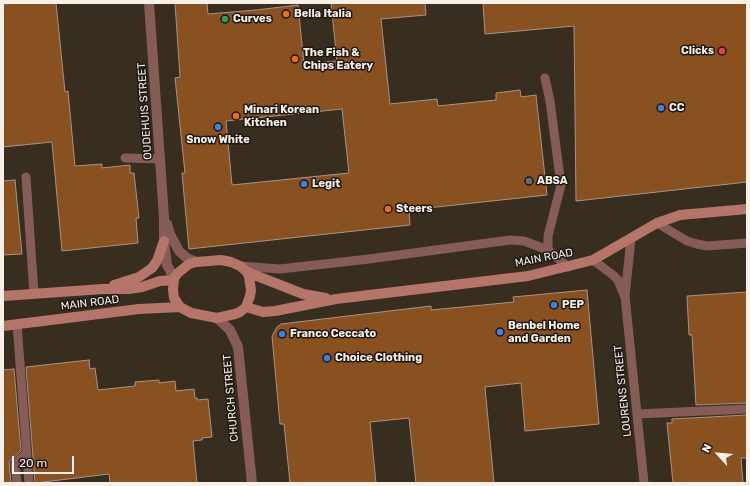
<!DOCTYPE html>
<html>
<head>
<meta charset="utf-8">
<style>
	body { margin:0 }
	#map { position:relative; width:750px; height:486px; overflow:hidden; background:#382e1f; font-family:Rubik,sans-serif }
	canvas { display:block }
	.frame { position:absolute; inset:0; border:4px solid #f7f0e7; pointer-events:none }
	.north { position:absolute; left:698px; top:434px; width:40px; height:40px; -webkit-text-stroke:3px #1c1711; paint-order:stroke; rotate:297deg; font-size:11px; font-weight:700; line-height:16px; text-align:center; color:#f7f0e7 }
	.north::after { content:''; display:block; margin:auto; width:14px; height:18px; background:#f7f0e7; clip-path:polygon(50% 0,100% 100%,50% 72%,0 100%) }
	.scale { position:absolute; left:12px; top:456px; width:62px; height:18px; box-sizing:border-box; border:2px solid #f7f0e7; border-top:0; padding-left:5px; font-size:12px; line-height:14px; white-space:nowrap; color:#f7f0e7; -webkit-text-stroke:3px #1c1711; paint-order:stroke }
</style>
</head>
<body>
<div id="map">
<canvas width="750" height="486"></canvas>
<div class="frame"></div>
<div class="north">N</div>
<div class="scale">20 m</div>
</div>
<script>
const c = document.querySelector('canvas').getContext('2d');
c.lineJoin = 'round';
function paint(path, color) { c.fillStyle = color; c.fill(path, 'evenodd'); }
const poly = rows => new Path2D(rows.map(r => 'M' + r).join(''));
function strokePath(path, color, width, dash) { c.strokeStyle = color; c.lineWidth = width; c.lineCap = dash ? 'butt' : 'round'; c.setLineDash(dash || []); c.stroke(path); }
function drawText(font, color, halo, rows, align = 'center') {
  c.font = font + ' Rubik,sans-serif'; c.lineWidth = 3; c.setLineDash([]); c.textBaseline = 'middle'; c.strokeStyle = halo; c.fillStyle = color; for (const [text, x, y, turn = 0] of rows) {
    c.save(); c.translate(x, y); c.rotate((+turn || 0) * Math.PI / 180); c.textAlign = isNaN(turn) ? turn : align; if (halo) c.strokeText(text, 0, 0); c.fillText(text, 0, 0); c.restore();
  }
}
const building = poly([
	[17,3,56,3,65,92,68,91,75,166,102,164,102,168,130,165,130,173,134,173,139,218,136,218,138,243,62,251,52,142,3,147,3,4,17,3],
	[175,3,207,3,208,14,256,10,298,5,304,64,337,61,331,3,425,3,426,15,381,19,390,104,437,99,438,106,496,100,496,93,520,90,521,97,536,95,547,195,409,210,410,225,189,249,182,173,185,173,175,78,180,77,175,3],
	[342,109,349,173,232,185,226,121,342,109],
	[483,3,747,3,747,182,576,201,574,26,485,34,483,3],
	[15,180,22,254,3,255,3,181,15,180],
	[587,290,599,424,525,431,521,383,485,387,494,483,416,483,409,418,370,422,376,483,290,483,284,424,280,424,272,336,277,327,281,324,431,306,431,310,514,302,513,297,587,290],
	[747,292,747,403,696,405,692,335,689,335,687,296,747,292],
	[89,360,90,369,95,368,98,390,135,386,135,382,159,380,159,383,175,381,176,391,194,389,195,398,197,398,198,400,208,399,212,437,202,438,202,440,193,441,197,483,110,483,109,474,35,483,26,367,89,360],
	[14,369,21,451,9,462,11,483,3,483,3,370,14,369],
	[747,415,747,458,741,458,743,483,673,483,667,423,672,423,672,419,747,415]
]);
const lane = poly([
	[545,78,550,101,561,185,548,236,548,250],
	[125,158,160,159],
	[26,177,34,294],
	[657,223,687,241,697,244,707,246,747,243],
	[631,239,625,296,644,483],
	[593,260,613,275,618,280,624,295],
	[240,266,280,269,369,259,510,240,524,241,548,250,568,267],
	[17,324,29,483],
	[637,414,747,409],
	[17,483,15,464,27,453]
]);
const street = poly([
	[149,3,164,217,164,241,167,265,174,278],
	[167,224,170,234,179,251,187,258,196,262],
	[217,318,230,330,238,347,252,483]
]);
const secondary = poly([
	[221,260,231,262,240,266,247,272,249,277,251,290,250,296,246,307,240,312,235,314,217,318,191,313,180,307,174,298,173,290,174,278,178,273,189,264,196,262,221,260],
	[247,272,303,294,326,298],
	[114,285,139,277,152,268,157,261,164,241],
	[3,296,103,289,129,289,142,287,160,281,174,280],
	[246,307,263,312,275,311,336,299,528,276,593,260,657,223,680,215,747,209],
	[3,326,139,309,180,307]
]);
const markers = [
	[286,14,4,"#e8710a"],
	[225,19,4,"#2e9e5b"],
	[722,51,4,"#e0444e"],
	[295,59,4,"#e8710a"],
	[661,108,4,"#3f7fe0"],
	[236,116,4,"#e8710a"],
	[218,127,4,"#3f7fe0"],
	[529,181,4,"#5c6f8a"],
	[304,184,4,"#3f7fe0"],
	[388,209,4,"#e8710a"],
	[554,305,4,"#3f7fe0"],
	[500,332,4,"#3f7fe0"],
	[282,334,4,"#3f7fe0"],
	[327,358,4,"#3f7fe0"]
];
const poiNames = [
	["Bella Italia",294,14],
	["Curves",233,19],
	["Clicks",714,51,"right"],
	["The Fish &",303,53],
	["Chips Eatery",303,66],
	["CC",669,108],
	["Minari Korean",244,110],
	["Kitchen",244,123],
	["Snow White",218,140,"center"],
	["ABSA",537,181],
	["Legit",312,184],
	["Steers",396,209],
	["PEP",562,305],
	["Benbel Home",508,326],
	["and Garden",508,339],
	["Franco Ceccato",290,334],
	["Choice Clothing",335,358]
];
const streetNames = [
	["OUDEHUIS STREET",145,111,-94],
	["MAIN ROAD",544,258,-11],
	["MAIN ROAD",90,303,-7],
	["LOURENS STREET",623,391,-96],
	["CHURCH STREET",231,398,-95]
];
paint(building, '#895020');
strokePath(building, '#a79487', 1);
strokePath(lane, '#865d56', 9);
strokePath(street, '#865d56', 10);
strokePath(secondary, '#b6756a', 10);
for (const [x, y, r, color] of markers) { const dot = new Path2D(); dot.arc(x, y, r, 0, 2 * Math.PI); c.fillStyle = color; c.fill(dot); strokePath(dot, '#1c1711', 1.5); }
drawText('bold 11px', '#f7f0e7', '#1c1711', poiNames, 'left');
drawText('11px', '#f7f0e7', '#1c1711', streetNames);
</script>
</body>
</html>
